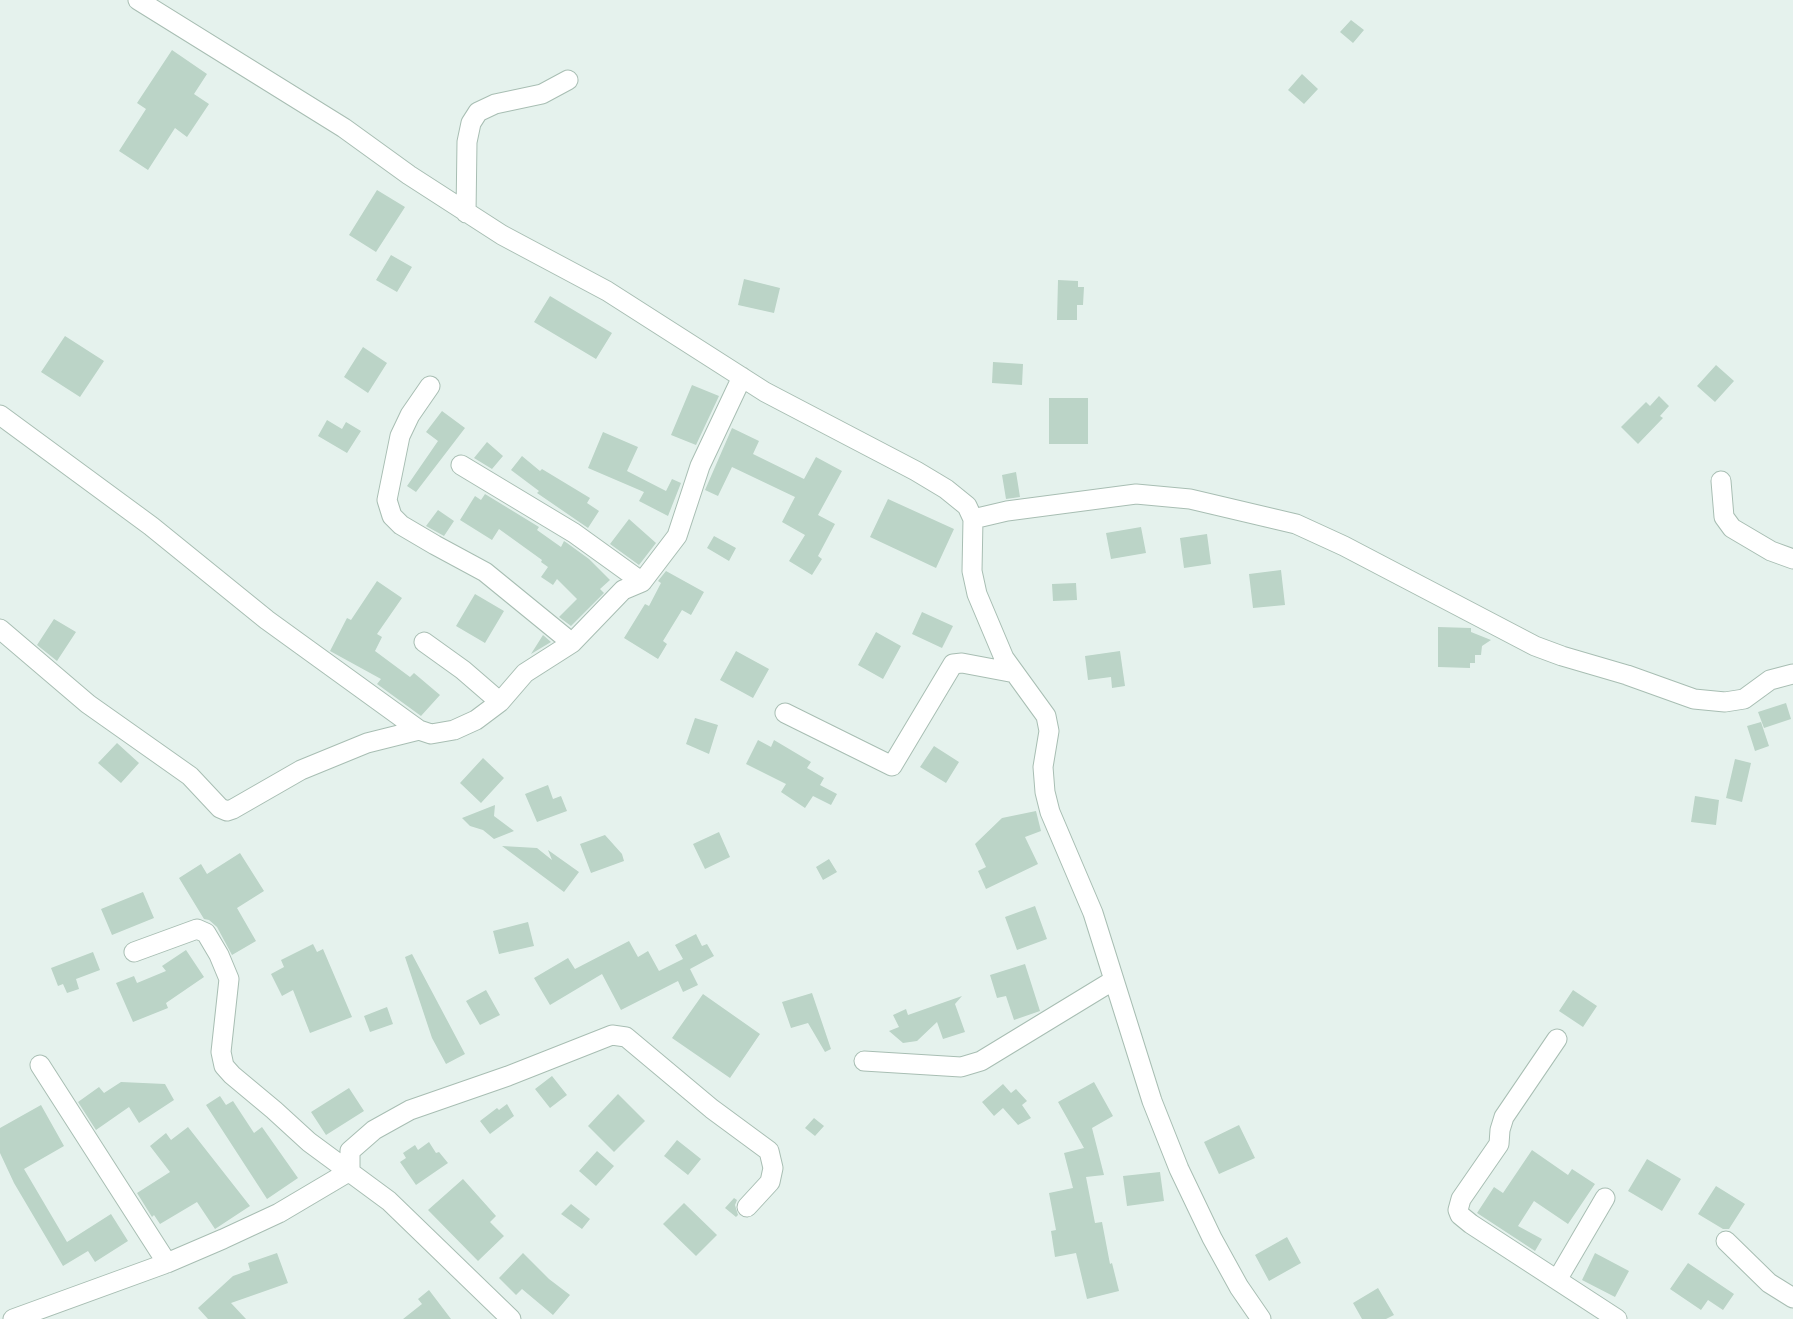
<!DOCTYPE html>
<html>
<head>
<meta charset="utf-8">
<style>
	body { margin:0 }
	canvas { display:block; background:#e5f2ed }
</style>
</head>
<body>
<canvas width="1793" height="1319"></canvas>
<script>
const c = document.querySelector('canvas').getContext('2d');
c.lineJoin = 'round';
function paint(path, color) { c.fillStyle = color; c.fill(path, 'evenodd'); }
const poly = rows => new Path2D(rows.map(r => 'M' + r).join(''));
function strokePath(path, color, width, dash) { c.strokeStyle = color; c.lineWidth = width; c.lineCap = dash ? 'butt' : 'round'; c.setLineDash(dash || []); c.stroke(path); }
const building = poly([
	[1351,20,1364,30,1353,43,1340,32],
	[172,50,207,74,194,94,209,104,187,137,175,128,148,170,119,151,146,109,137,103],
	[1302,74,1318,89,1304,104,1288,90],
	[377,190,405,207,376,252,349,235],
	[391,255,412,267,397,292,376,280],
	[744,279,780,288,774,313,738,305],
	[1058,280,1078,281,1078,287,1084,287,1083,305,1077,305,1077,320,1057,320],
	[550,296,612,333,596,359,534,322],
	[65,336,104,361,80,397,41,372],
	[363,347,387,363,368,393,344,377],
	[993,362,1023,364,1022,385,992,383],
	[1716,365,1734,381,1715,402,1697,386],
	[692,385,719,396,696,445,671,435],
	[1659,396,1669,406,1660,416,1663,418,1638,444,1621,427,1646,402,1650,406],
	[1049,398,1088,398,1088,444,1049,444],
	[442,411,465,428,416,492,407,486,438,441,426,432],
	[327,420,342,429,346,422,361,431,347,453,318,436],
	[732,428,759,441,753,454,804,479,816,457,842,471,818,515,835,524,818,556,822,559,812,575,789,561,805,535,782,522,795,497,732,467,718,496,705,490],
	[603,432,638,447,627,471,666,491,672,479,681,483,668,516,639,501,644,492,588,468],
	[487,442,503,456,492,469,474,458],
	[522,456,540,471,542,469,590,498,587,503,599,511,588,528,537,493,539,491,511,470],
	[1016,472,1020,497,1006,499,1002,475],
	[485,494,539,527,537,530,561,547,564,541,567,543,589,559,610,580,600,589,604,593,571,626,559,617,577,599,557,579,553,585,541,577,548,567,541,562,542,560,499,529,492,540,460,520,475,496,481,500],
	[888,499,954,529,936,568,870,537],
	[438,510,454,521,444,536,426,526],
	[629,519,656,543,639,565,610,544],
	[1141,527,1146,553,1111,559,1106,533],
	[1207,534,1211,564,1184,568,1180,538],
	[714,536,736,548,729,561,707,548],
	[1281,570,1285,605,1253,608,1249,574],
	[666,571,704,592,691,615,682,610,663,641,667,644,658,659,624,638,645,604,649,606,661,583,658,581],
	[377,581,402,598,377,634,382,637,375,651,410,677,414,673,440,695,421,716,377,684,381,679,330,651,347,618,351,620],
	[1076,583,1077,600,1053,601,1052,584],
	[475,594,504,611,485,643,456,626],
	[922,612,953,626,942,648,912,634],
	[54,619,76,632,57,661,37,645],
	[1438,627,1471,628,1471,632,1491,640,1482,646,1481,655,1475,655,1475,663,1470,663,1470,668,1438,667],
	[876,632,901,646,883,679,858,665],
	[543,635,551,642,531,654],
	[736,651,769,669,753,698,720,680],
	[1120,651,1125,686,1112,688,1111,677,1088,680,1085,656],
	[1786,703,1791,719,1764,728,1758,712],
	[695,718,718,725,709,754,686,744],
	[1761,722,1769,746,1755,751,1747,726],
	[758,740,771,747,774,740,811,762,807,768,824,778,820,785,837,794,831,805,813,796,805,808,781,792,786,784,746,764],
	[117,743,139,763,121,783,98,763],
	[934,746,959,762,946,783,920,767],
	[483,758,504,778,481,803,460,783],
	[1735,759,1751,763,1742,802,1726,798],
	[548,785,553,799,561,796,567,811,537,822,525,794],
	[1695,796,1719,800,1716,825,1691,822],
	[495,805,494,816,514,831,494,839,483,830,470,826,462,818],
	[1036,811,1041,831,1025,837,1038,864,986,889,978,871,986,867,975,844,1002,818],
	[719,832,730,857,705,869,693,844],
	[605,835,622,854,624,861,591,873,580,844],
	[502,846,537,848,552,860,548,850,579,872,564,892],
	[240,853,264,891,237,908,256,941,232,955,217,927,209,920,204,919,179,878,201,864,207,874],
	[829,859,837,872,823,880,816,867],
	[143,892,154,918,112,935,101,909],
	[1035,906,1047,939,1017,950,1005,917],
	[528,922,534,946,499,954,493,931],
	[696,934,702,946,707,944,714,956,690,969,698,985,683,992,678,981,621,1010,602,974,550,1005,534,978,568,958,575,969,629,941,638,957,648,951,659,971,683,959,675,945],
	[313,944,317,952,323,949,352,1017,310,1033,293,990,282,996,271,974,284,967,281,960],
	[186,950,204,977,166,1003,168,1008,133,1022,116,983,134,976,137,983,166,971,162,966],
	[93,952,100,970,76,979,79,989,67,993,63,984,58,986,51,968],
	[412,954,465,1054,446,1064,432,1038,405,957],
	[1025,964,1040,1011,1014,1020,1006,996,997,998,990,975],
	[486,990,500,1015,480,1025,466,1001],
	[1573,990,1597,1006,1583,1027,1559,1011],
	[812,993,831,1049,825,1052,808,1023,791,1028,782,1002],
	[703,994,760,1034,730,1078,672,1038],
	[962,996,955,1004,965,1032,943,1039,937,1022,917,1041,903,1043,889,1031,899,1027,893,1015,906,1009,908,1015],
	[387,1007,393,1024,370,1032,364,1016],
	[552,1076,567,1095,550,1108,535,1089],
	[121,1082,165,1084,174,1100,139,1123,129,1107,96,1130,78,1102,99,1087,104,1093],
	[1094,1082,1113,1116,1092,1128,1104,1175,1086,1177,1095,1223,1102,1222,1110,1264,1112,1263,1119,1291,1087,1299,1076,1253,1055,1257,1051,1231,1056,1230,1049,1193,1073,1188,1064,1153,1084,1148,1058,1102],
	[1003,1084,1011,1093,1016,1089,1027,1101,1022,1105,1031,1118,1018,1125,1003,1108,994,1116,982,1102],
	[349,1088,364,1111,326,1135,311,1112],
	[618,1094,645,1121,614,1152,588,1126],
	[220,1096,226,1105,233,1101,254,1133,262,1127,298,1178,267,1199,206,1105],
	[507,1104,514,1116,490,1134,480,1121,497,1108,499,1110],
	[41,1105,64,1146,24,1169,67,1242,111,1214,128,1241,95,1262,88,1251,63,1266,14,1183,0,1153,0,1128],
	[814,1118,824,1126,815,1136,805,1128],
	[1239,1125,1255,1158,1219,1174,1204,1142],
	[188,1127,250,1206,215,1229,197,1202,160,1224,154,1215,152,1217,137,1193,170,1172,150,1146,166,1133,171,1140],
	[677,1140,701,1159,688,1175,664,1156],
	[429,1142,436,1153,439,1152,448,1163,416,1185,400,1162,406,1158,403,1153,415,1145,418,1150],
	[1532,1150,1568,1175,1572,1169,1595,1184,1568,1224,1534,1201,1518,1226,1542,1239,1535,1251,1477,1213,1494,1187,1503,1193],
	[597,1151,614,1166,596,1186,579,1171],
	[1647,1159,1681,1179,1662,1211,1628,1191],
	[1160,1172,1164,1201,1127,1206,1123,1176],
	[463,1179,496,1216,490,1222,504,1236,478,1261,428,1210],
	[1716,1186,1745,1204,1729,1229,1723,1229,1698,1214],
	[734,1198,737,1200,735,1205,738,1215,736,1217,725,1208],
	[684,1203,717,1235,696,1256,663,1224],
	[571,1204,590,1219,582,1229,561,1214],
	[1287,1237,1301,1263,1269,1281,1255,1255],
	[277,1253,288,1283,231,1303,246,1319,208,1319,198,1308,233,1276,250,1270,248,1263],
	[523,1253,549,1279,570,1295,553,1315,522,1289,516,1295,499,1278],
	[1595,1253,1629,1271,1615,1297,1582,1280],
	[1688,1263,1734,1294,1723,1310,1708,1300,1701,1310,1670,1289],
	[1378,1288,1394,1315,1386,1319,1362,1319,1353,1303],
	[429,1290,451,1319,403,1319,422,1304,418,1299]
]);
const minor = poly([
	[138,0,344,128,409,175,502,235,607,291,765,392,916,471,946,489,967,506,973,519,1007,511,1136,494,1190,499,1296,524,1344,546,1535,646,1562,656,1627,675,1694,699,1725,702,1744,699,1770,680,1793,674],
	[466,213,467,142,471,123,478,112,495,104,542,94,568,80],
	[430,386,410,415,400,436,387,500,392,516,401,525,435,545,485,572,572,643],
	[0,415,151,526,267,620,419,730],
	[461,465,574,533,642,582],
	[1721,481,1724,517,1732,528,1771,551,1793,559],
	[973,519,972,571,977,594,1004,658,1046,716,1049,731,1043,767,1045,792,1050,812,1093,913,1152,1101,1179,1169,1212,1238,1239,1287,1261,1319],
	[0,629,88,704,190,776,220,808,227,811,233,809,301,770,367,743,419,730,431,734,454,730,476,720,500,702,525,673,572,643,623,590,642,582,677,536,700,466,742,377],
	[424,642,463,670,500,702],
	[785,713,892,766,953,664,962,663,1015,673],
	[134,952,197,929,206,933,219,955,229,979,221,1052,224,1066,232,1075,274,1110,309,1142,389,1201,511,1319],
	[1557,1039,1504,1117,1500,1130,1499,1144,1461,1199,1458,1210,1460,1215,1471,1224,1617,1319],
	[864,1061,961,1067,981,1061,1114,980],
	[40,1065,167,1263],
	[350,1171,350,1151,374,1130,410,1110,508,1076,612,1035,626,1037,712,1109,769,1151,773,1168,770,1182,747,1207],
	[1726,1241,1769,1283,1793,1298],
	[1557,1280,1605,1198],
	[13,1319,167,1263,223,1239,279,1213,350,1171]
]);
paint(building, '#bbd4c7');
strokePath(minor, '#a8beb3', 21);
strokePath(minor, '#fff', 19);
</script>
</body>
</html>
